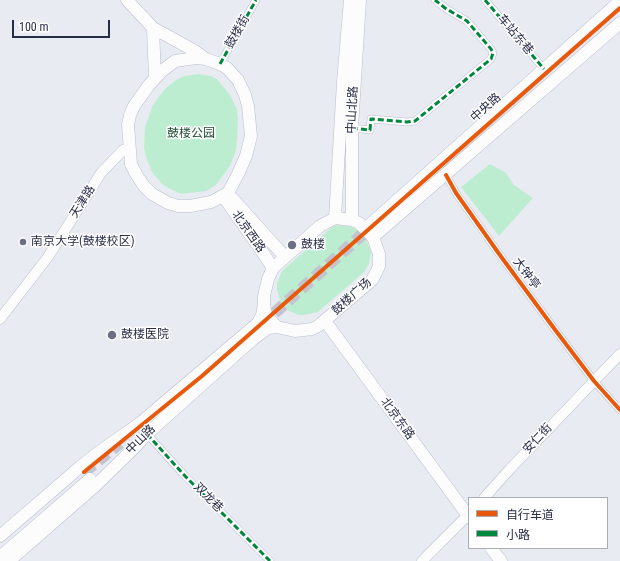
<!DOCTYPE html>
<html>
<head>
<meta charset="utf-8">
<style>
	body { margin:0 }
	#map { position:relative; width:620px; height:561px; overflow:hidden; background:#e9ebf3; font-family:"Roboto Condensed","Noto Sans SC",sans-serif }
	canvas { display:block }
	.legend { position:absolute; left:468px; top:497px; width:140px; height:52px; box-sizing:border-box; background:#fff; border:1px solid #a9abb5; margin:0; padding:5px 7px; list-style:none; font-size:12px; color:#272c47 }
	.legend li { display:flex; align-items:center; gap:8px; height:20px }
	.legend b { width:20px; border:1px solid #a9abb5 }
	.scale { position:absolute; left:12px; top:20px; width:98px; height:18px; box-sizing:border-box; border:2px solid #272c47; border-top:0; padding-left:5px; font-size:12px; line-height:14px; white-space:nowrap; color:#272c47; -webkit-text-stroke:3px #fff; paint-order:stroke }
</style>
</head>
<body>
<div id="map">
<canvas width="620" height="561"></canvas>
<ul class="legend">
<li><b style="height:5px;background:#e8590c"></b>自行车道</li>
<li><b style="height:5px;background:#00873e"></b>小路</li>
</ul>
<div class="scale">100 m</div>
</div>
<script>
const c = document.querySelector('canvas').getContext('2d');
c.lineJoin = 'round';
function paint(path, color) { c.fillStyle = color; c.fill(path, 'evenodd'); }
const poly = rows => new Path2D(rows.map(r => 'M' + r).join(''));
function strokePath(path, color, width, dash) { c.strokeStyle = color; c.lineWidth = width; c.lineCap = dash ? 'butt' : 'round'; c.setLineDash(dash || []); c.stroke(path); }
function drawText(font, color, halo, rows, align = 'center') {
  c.font = font + ' "Roboto Condensed","Noto Sans SC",sans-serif'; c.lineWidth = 3; c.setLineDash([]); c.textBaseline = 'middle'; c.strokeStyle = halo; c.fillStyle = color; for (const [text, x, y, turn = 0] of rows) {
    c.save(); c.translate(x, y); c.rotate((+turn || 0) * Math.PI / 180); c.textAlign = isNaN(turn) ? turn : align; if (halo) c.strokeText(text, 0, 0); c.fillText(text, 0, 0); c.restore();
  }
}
const green = poly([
	[198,74,211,76,217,79,230,95,237,109,238,120,237,141,236,150,230,166,216,185,206,191,181,194,168,188,161,183,152,172,146,157,144,148,145,127,152,107,157,99,167,87,176,80,184,76],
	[490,164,506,173,514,185,533,198,499,236,461,187],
	[338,225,352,227,359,231,365,237,371,252,369,264,364,272,318,312,304,315,298,315,287,310,281,303,277,290,277,283,282,271,332,227]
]);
const primaryTunnel = poly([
	[261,325,374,224],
	[84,472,120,443]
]);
const street = poly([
	[485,0,544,69],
	[220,64,256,0],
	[352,128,370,130,371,119,407,122,415,121,491,59,493,53,491,49,467,21,445,8,435,0],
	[446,175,456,193,502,258,556,331,594,381,620,410],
	[147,434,185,476,270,561]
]);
const secondary = poly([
	[0,319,48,257,101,173,123,150,129,149],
	[484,498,510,469,620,354],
	[422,561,469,514]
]);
const primary = poly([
	[127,0,153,28,195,51,206,59],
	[153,28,155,78],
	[196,58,206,59,220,64,227,68,238,80,245,95,248,106,251,136,246,156,238,174,228,193,211,202,190,206,178,206,168,203,152,194,144,186,136,174,131,164,128,125,130,115,134,106,149,85,162,71,175,61,196,58],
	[223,196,259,247,273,268],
	[232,198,285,257],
	[335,218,352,220,359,223,373,237,379,254,379,266,376,273,372,280,318,326,312,329,295,331,277,327,266,316,264,304,264,296,268,279,273,268,320,226,335,218],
	[335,218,343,82,350,0],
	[352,220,352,128,360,0],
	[365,229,620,1],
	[373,237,620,23],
	[325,321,469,517],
	[0,536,80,467,99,452,139,424,258,323,262,315,264,304],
	[491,548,501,561],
	[0,557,90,479],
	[9,561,95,486,135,447,147,434,253,339,268,328,277,327]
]);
const quiet = poly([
	[485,0,544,69],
	[220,64,256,0],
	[352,128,370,130,371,119,407,122,415,121,491,59,493,53,491,49,467,21,445,8,435,0],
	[147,434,185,476,270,561]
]);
const cycleway = poly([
	[446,175,456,193,502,258,556,331,594,381,620,410],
	[84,472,202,376,620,8]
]);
const markers = [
	[23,242,4,"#6b6f83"],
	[292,245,5,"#6b6f83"],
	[112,335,5,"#6b6f83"]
];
const streetNames = [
	["鼓楼街",238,32,-60],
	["车站东巷",515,35,50],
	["中央路",486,108,-42],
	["中山北路",353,110,-87],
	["天津路",83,202,-58],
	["北京西路",248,232,55],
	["大钟亭",526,274,53],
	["鼓楼广场",352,297,-42],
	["北京东路",397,419,54],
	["安仁街",538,439,-47],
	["中山路",141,440,-45],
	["双龙巷",208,498,45]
];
const parkNames = [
	["鼓楼公园",191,134]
];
const poiNames = [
	["南京大学(鼓楼校区)",31,242],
	["鼓楼",301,245],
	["鼓楼医院",121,335]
];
paint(green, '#bdedd1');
strokePath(primaryTunnel, '#c2c5d1', 12, [12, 6]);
strokePath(street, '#babdce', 8);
strokePath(secondary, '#babdce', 11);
strokePath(primary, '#babdce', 13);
strokePath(street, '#fcfcfd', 7);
strokePath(secondary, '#fcfcfd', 10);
strokePath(primary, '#fcfcfd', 12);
strokePath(quiet, '#00873e', 3, [6, 3]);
strokePath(cycleway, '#e8590c', 4);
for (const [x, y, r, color] of markers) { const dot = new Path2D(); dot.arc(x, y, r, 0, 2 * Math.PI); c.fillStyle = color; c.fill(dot); strokePath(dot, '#fff', 1.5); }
drawText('12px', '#272c47', '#fff', streetNames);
drawText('12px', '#224d32', '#fff', parkNames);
drawText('12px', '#272c47', '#fff', poiNames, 'left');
</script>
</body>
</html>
